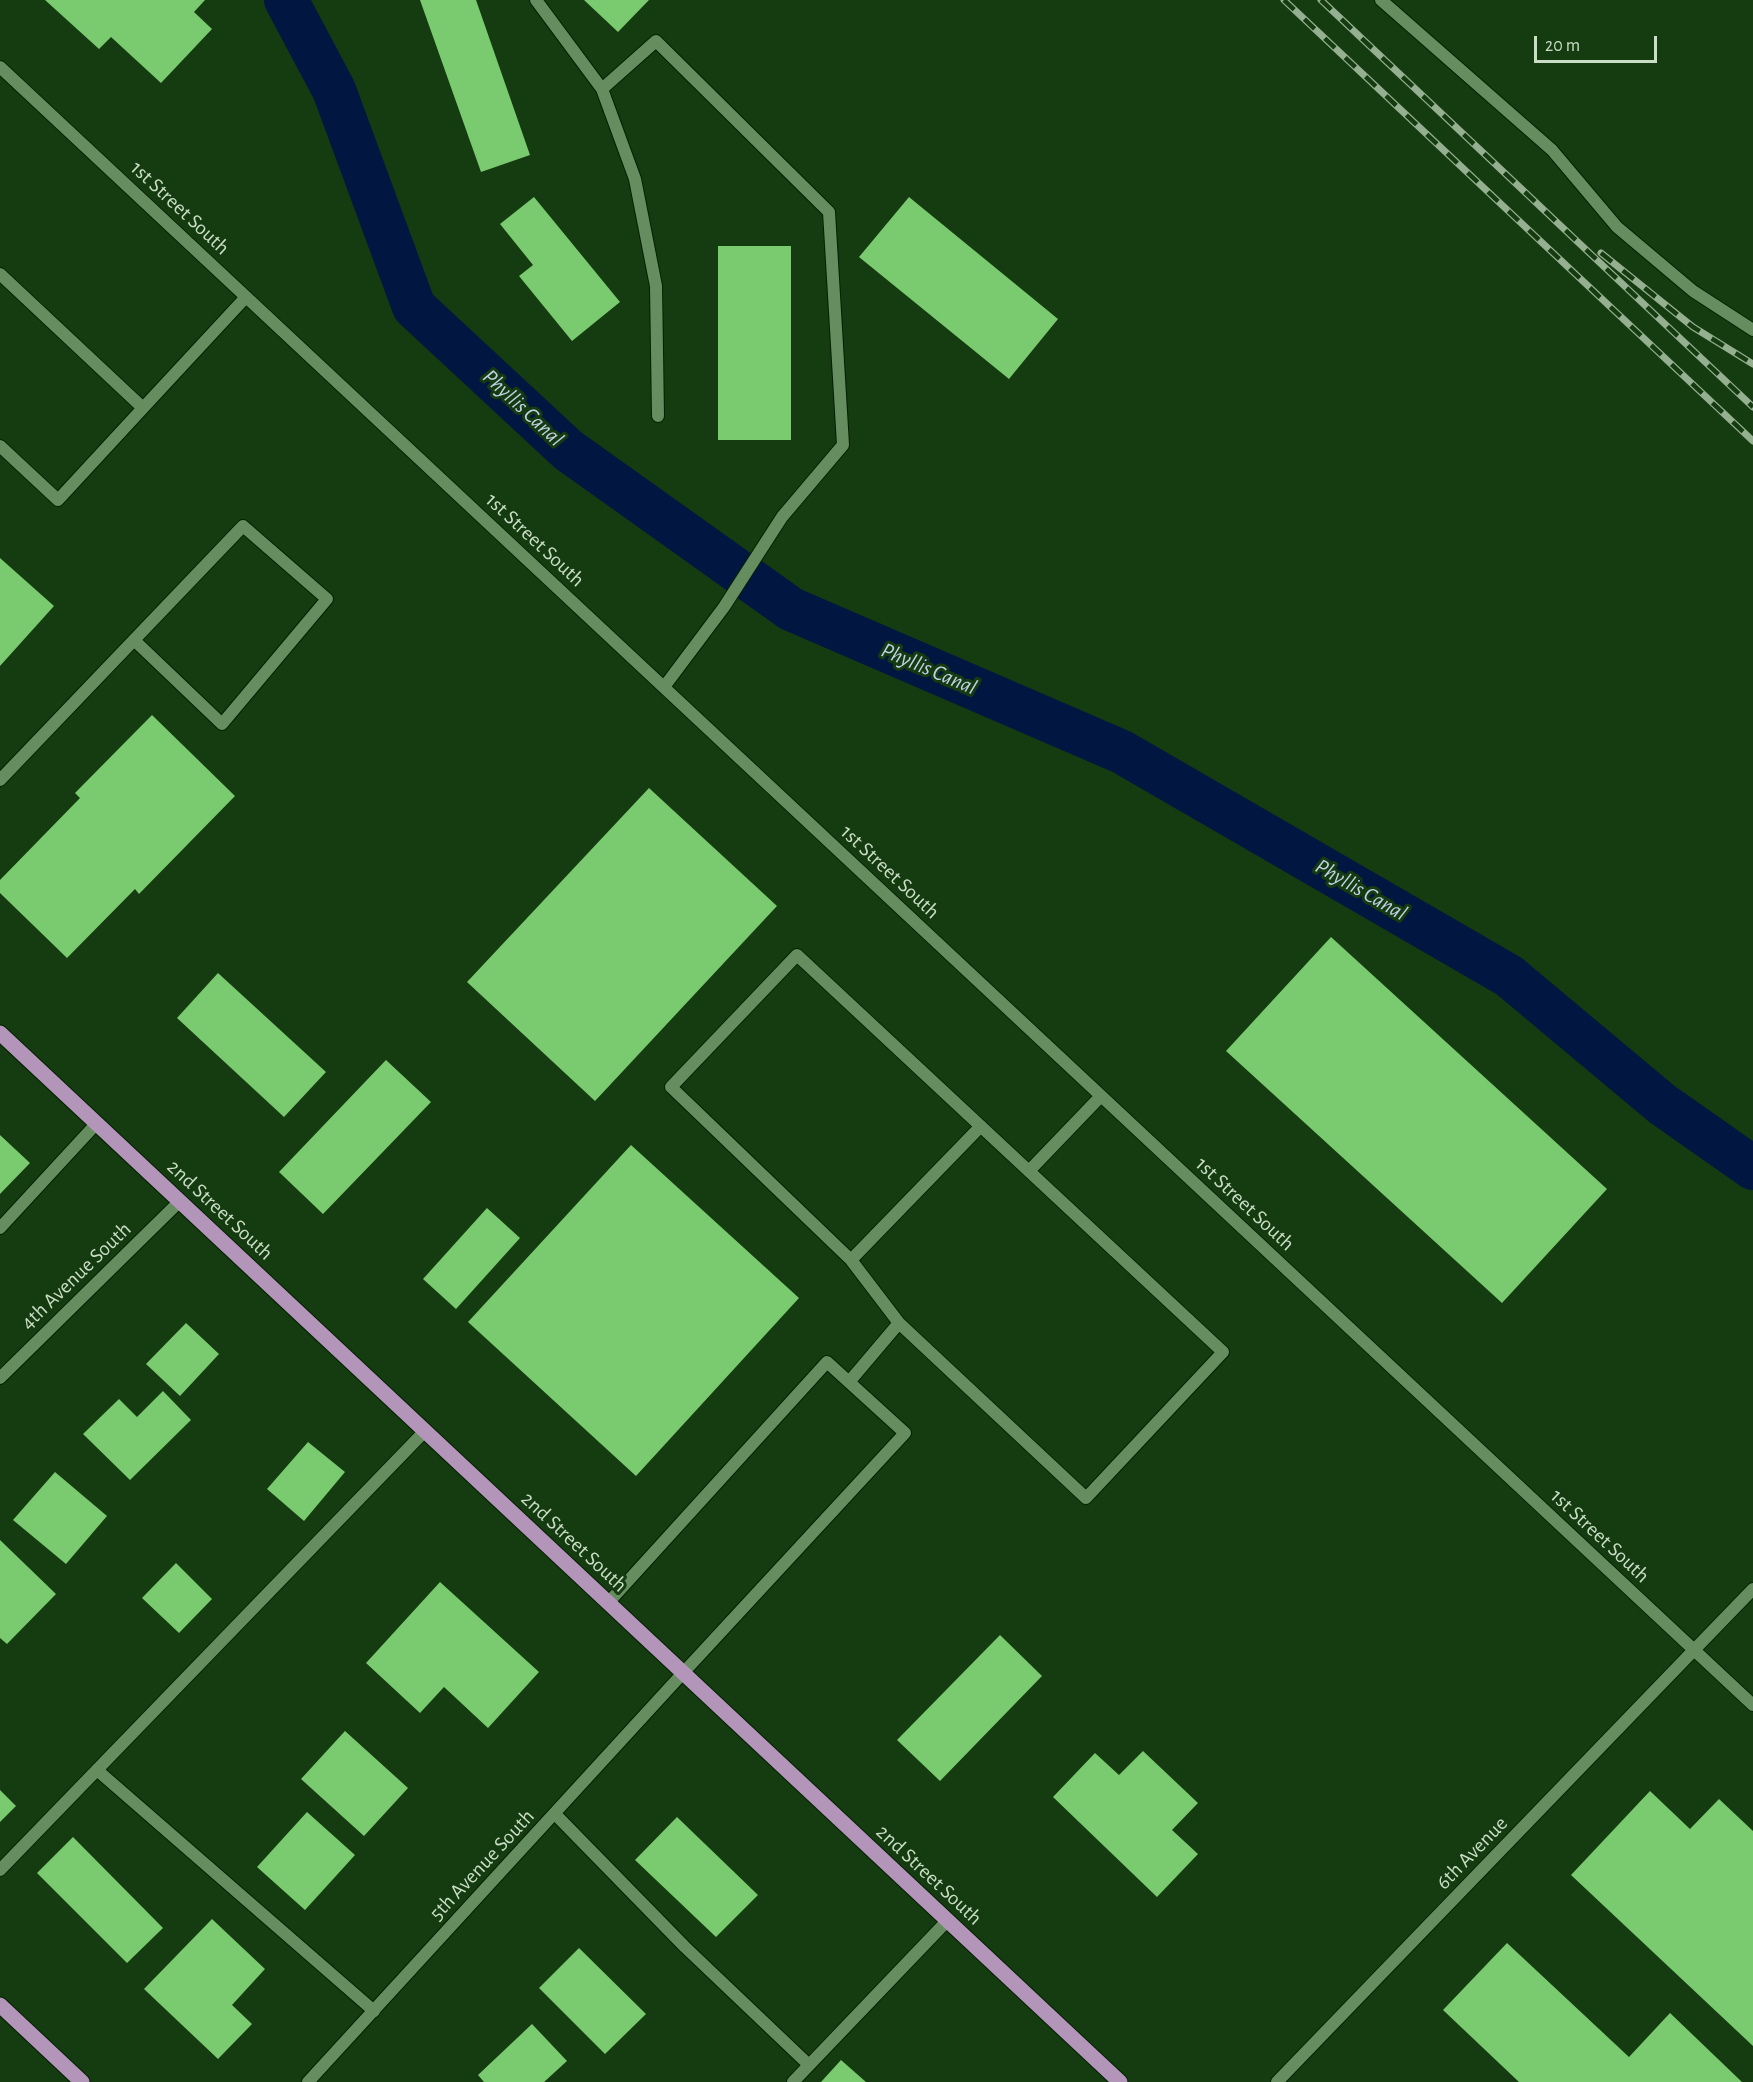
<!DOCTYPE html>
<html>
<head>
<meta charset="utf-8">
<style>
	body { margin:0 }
	#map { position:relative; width:1753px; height:2082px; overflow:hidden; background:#153b10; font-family:"Alegreya Sans",sans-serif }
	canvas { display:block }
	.scale { position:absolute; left:1534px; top:36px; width:123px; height:27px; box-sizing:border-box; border:3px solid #c9dec5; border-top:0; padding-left:8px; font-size:18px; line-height:21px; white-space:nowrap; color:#c9dec5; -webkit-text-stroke:4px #153b10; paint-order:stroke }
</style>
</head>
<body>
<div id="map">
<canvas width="1753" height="2082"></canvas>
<div class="scale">20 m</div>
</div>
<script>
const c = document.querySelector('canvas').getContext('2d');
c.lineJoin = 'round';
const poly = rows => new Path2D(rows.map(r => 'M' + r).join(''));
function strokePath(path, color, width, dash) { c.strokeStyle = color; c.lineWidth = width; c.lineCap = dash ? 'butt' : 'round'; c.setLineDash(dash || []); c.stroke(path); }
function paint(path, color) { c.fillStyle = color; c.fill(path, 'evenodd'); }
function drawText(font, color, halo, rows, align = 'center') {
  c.font = font + ' "Alegreya Sans",sans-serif'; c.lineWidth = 6; c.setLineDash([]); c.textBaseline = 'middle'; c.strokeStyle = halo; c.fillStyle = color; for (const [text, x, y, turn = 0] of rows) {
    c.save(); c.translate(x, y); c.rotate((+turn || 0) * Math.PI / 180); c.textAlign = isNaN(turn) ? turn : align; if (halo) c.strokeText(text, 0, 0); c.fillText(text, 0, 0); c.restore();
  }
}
const canal = poly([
	[286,0,334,90,414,307,568,450,791,609,1122,752,1509,976,1662,1104,1753,1168]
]);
const building = poly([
	[45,0,205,0,194,12,212,29,161,83,111,37,99,49],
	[420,0,476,0,530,155,481,172],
	[584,0,649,0,618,32],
	[534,197,620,302,572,341,519,276,533,265,500,224],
	[909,197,1058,319,1009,379,859,257],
	[718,246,791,246,791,440,718,440],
	[0,558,54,606,0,666],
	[152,715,235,796,139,894,135,889,67,958,0,893,0,880,80,798,75,793],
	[649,788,777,906,595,1101,467,982],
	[1331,937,1607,1189,1502,1303,1226,1051],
	[218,973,326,1072,284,1117,177,1018],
	[386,1060,431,1102,323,1214,279,1172],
	[0,1135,30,1163,0,1194],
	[631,1145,799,1298,636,1476,468,1322],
	[487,1208,520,1238,456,1309,423,1279],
	[186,1323,219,1354,180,1396,146,1364],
	[163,1391,191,1420,130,1480,83,1434,119,1399,137,1417],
	[308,1442,345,1472,304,1521,267,1489],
	[55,1472,107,1516,66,1564,13,1520],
	[0,1540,56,1594,7,1644,0,1638],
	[176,1563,212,1599,179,1633,142,1598],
	[440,1582,539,1672,488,1728,444,1687,420,1713,366,1663],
	[1000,1635,1042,1676,940,1781,897,1740],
	[345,1731,408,1788,364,1836,301,1779],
	[1143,1751,1198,1803,1172,1830,1198,1854,1157,1897,1053,1797,1095,1753,1119,1775],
	[0,1790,16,1806,0,1822],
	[1650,1791,1690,1829,1719,1799,1753,1831,1753,2046,1571,1875],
	[307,1812,355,1855,305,1910,257,1867],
	[677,1817,758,1895,716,1937,635,1860],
	[73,1837,163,1928,127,1963,37,1873],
	[212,1919,265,1969,232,2005,252,2024,218,2059,144,1989],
	[1507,1943,1629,2057,1670,2013,1742,2082,1519,2082,1443,2010],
	[579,1948,646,2014,605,2054,539,1988],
	[532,2024,567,2061,544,2082,484,2082,478,2075],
	[841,2060,866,2082,821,2082]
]);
const service = poly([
	[536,0,602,89,656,41,829,212,843,445,782,517,724,607,664,687],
	[1381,0,1552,150,1617,227,1693,291,1753,330],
	[602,89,635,179,656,286,658,416],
	[0,274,143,408,246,297],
	[0,446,58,500,143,408],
	[0,780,243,526,327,599,222,724,134,640],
	[1029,1171,1101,1096],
	[0,1228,96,1124],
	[851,1260,981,1126],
	[849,1382,899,1323,851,1260,671,1087,797,955,1223,1352,1086,1498,899,1323],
	[608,1603,827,1362,905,1433,683,1673],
	[1694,1650,1753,1589],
	[97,1770,374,2011],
	[555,1814,685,1947,809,2065],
	[0,1870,425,1431],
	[793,2082,947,1921]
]);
const minor = poly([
	[0,1378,180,1201],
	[308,2082,683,1673],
	[1277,2082,1694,1650]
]);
const tertiary = poly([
	[0,67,1753,1705]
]);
const primary = poly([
	[0,1033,1120,2082],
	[0,2005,82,2082]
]);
const rail = poly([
	[1284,0,1753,441],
	[1321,0,1753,407],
	[1601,253,1693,327,1753,364]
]);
const streetNames = [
	["1st Street South",180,208,43],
	["1st Street South",535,540,43],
	["1st Street South",890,872,43],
	["1st Street South",1245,1204,43],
	["2nd Street South",220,1210,43],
	["4th Avenue South",76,1276,-44],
	["1st Street South",1600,1536,43],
	["2nd Street South",574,1542,43],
	["6th Avenue",1472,1853,-46],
	["5th Avenue South",482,1865,-47],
	["2nd Street South",929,1875,43]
];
const waterNames = [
	["Phyllis Canal",523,408,43],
	["Phyllis Canal",929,669,23],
	["Phyllis Canal",1361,890,30]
];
strokePath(canal, '#021642', 44);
paint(building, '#7aca6f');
strokePath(service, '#042002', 14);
strokePath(minor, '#042002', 14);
strokePath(tertiary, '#042002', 14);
strokePath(primary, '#042002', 17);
strokePath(service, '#658d5f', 12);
strokePath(minor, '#658d5f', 12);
strokePath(tertiary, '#658d5f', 12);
strokePath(primary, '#b395b9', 15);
strokePath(rail, '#95af91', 7);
strokePath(rail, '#153b10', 4.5, [14]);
drawText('21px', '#c9dec5', '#153b10', streetNames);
drawText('italic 22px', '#c3d1e8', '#153b10', waterNames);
</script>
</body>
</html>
